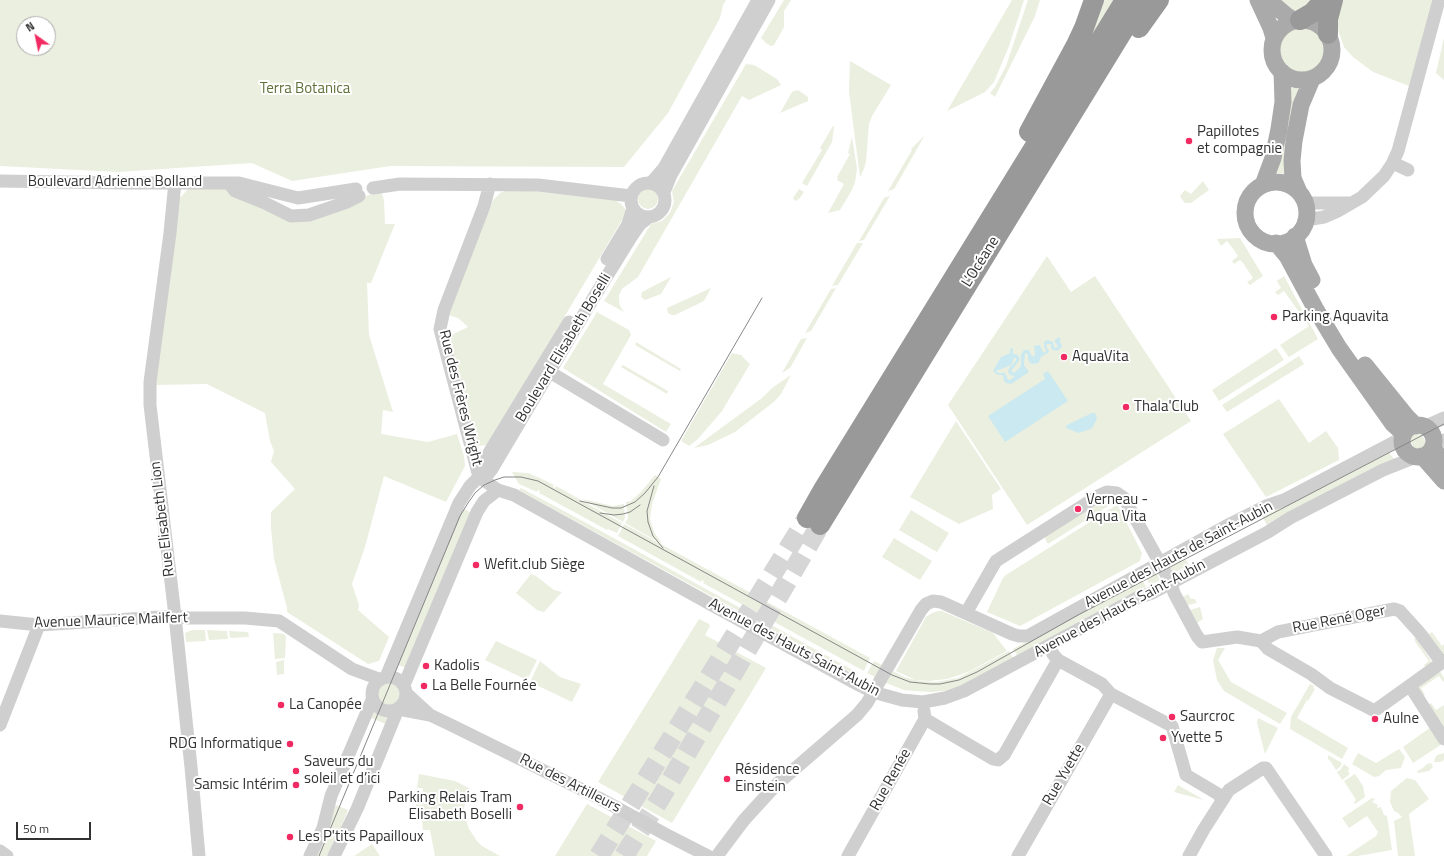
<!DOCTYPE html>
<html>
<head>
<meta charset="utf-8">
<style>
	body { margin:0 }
	#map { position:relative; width:1444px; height:856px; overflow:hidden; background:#fff; font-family:"Titillium Web",sans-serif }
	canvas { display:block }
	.north { position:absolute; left:16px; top:16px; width:40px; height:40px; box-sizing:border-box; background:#fff; border:1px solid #adadad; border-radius:50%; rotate:327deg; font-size:11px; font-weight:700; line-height:16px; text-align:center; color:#323232 }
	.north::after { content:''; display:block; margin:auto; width:14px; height:18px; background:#f12b62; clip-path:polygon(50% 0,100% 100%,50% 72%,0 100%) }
	.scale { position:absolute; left:16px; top:822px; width:75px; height:18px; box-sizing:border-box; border:2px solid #323232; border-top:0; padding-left:5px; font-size:12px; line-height:14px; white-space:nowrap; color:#323232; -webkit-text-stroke:3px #fff; paint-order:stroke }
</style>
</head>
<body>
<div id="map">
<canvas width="1444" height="856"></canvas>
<div class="north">N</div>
<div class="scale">50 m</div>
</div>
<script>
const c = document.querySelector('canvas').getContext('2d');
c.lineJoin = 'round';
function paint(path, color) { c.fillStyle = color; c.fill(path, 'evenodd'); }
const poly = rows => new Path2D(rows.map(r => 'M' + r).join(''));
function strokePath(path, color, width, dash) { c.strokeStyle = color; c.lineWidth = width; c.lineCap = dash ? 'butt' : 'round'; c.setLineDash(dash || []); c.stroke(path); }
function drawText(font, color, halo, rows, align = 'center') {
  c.font = font + ' "Titillium Web",sans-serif'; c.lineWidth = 4; c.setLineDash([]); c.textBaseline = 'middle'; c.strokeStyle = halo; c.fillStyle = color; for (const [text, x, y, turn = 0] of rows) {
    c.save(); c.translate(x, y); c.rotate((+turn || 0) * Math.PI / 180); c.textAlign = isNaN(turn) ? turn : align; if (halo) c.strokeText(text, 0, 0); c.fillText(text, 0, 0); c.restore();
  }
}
const green = poly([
	[0,0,726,0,723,5,720,18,668,113,624,167,390,166,292,181,252,163,118,172,0,166],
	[24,24,48,24,48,48,24,48],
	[784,0,791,0,784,11,784,27,774,45,771,46,766,43,761,38],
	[1012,0,1024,0,1009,46,994,82,985,92,947,111],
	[1028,0,1040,0,1035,16,995,97,990,93,995,87,1006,66],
	[1098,0,1114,0,1064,79],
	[1277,0,1317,0,1308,10,1292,12],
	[1342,0,1433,0,1409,86,1373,72,1353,57,1344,47,1337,27,1335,14],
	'1280 50a22 22 0 1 1 44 0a22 22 0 1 1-44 0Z',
	[1444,38,1444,80,1436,73],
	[850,61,891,85,872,116,869,124,866,161,864,169,860,177,849,92],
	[746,64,754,65,777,79,781,85,749,100,742,96,638,277,622,289,619,295,619,301,620,306,624,312,604,301,651,224,662,221,670,213,674,202,672,191],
	[1288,86,1300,89,1292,120,1286,119],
	[798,90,808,97,808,101,780,113,792,92],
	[833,126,834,127,832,142,807,186,802,183,822,150,820,148],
	[925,135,894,189,888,191,912,150,911,149],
	[852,137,857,169,855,182,852,190,840,210,828,213,844,184,837,180,838,178,837,177,850,154,848,153],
	[1282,142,1288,142,1286,174,1277,173],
	[1203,181,1209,190,1191,203,1185,203,1183,201,1180,196,1185,190,1191,194],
	[228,188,307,216,381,191,384,200,385,224,395,224,371,283,367,283,369,335,393,412,383,410,381,434,428,442,457,434,464,456,465,466,446,502,384,476,365,547,352,584,359,605,358,610,389,637,379,661,368,664,287,612,287,608,274,559,271,528,271,512,295,489,271,462,274,451,270,441,265,413,207,384,155,385,179,199,188,189],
	'638 199a10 10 0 1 1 20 0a10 10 0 1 1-20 0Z',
	[514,189,615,200,621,204,626,210,626,223,622,220,488,445,477,446,449,336,468,327,458,318,448,315,493,200,500,193,505,191],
	[799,189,804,192,799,199,795,201,793,198],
	[890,196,864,240,859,241,884,198],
	[1240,238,1263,276,1250,285,1247,282,1253,278,1243,263,1240,260,1234,264,1232,261,1238,256,1234,250,1227,241,1221,246,1217,239],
	[857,243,863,243,838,285,832,286],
	[1047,256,1071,292,1095,276,1191,421,1027,525,948,405],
	[1284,276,1318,339,1289,357,1280,345,1309,326,1284,291,1278,295,1275,292,1281,288,1277,281],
	[671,277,661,294,645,300,641,297,642,292],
	[711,288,704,301,675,315,671,315,668,313,667,308],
	[836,288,811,331,805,333,831,289],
	[597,312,629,330,631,335,603,384,671,424,666,432,563,368],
	[807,338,790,368,782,373,801,339],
	[636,342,681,369,680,371,635,345],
	[1276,348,1284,360,1219,401,1212,390],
	[732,353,741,355,750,364,722,411,698,439,689,446,681,441],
	[1299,356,1304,364,1227,412,1222,405],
	[623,365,668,391,667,394,621,367],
	[791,375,781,394,775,401,735,432,708,445,694,448,762,398,772,388],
	[1279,399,1309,443,1326,431,1338,448,1339,460,1266,497,1223,434],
	[956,421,1001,489,992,495,993,509,959,524,910,497],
	[1419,432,1421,433,1426,443,1424,448,1417,450,1415,449,1409,439,1414,433],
	[1388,451,1394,459,1267,525,1262,516],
	[512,472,528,473,542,479,554,485,553,487,555,488,556,486,622,523,617,533,608,529,607,530,539,493,540,491,538,490,537,492,519,484],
	[655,475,661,479,652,504,650,519,654,532,662,544,625,523,628,518,626,502,631,501,641,492],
	[521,488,590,525,858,673,857,676,564,515,519,490],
	[1105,498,1115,498,1118,500,1048,544,1045,539,1047,533],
	[582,499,613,506,624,504,625,518,623,522],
	[1115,506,1118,506,1142,553,1140,561,1020,626,987,612,1003,578,1006,575],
	[460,507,472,513,407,668,395,664],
	[911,510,949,533,937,552,899,530],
	[624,524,870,658,864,671,703,583,704,581,702,580,701,582,618,536],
	[894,538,932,561,920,580,882,557],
	[1184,557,1189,565,1172,574,1168,565],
	[1156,571,1160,580,1150,585,1146,577],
	[531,574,536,576,554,590,562,592,544,612,537,610,516,593],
	[1142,579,1146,587,1018,657,1013,649],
	[1188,594,1191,599,1195,599,1197,603,1187,605,1183,597],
	[1200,607,1203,619,1197,623,1190,610],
	[938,611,942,611,993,633,1007,651,968,672,947,679,929,681,916,680,896,671,926,617,932,613],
	[699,619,709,624,710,626,705,635,766,668,672,823,598,782],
	[192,630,205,630,206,641,186,642,185,633],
	[207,630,227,631,228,639,209,640],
	[229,631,248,632,249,637,230,638],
	[1427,631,1429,634,1432,632,1442,646,1444,644,1444,655,1440,653,1425,632],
	[273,633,284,634,286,637,285,658,275,659],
	[1416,638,1433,664,1427,669,1424,665,1429,661,1416,643,1414,639],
	[496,641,537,660,527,680,485,660],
	[1217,648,1225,648,1218,660,1231,682,1287,713,1280,724,1224,691,1217,680,1213,660],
	[1009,651,1014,659,984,676,951,690,932,692,913,691,904,690,886,683,893,671,904,677,920,681,936,682,958,678],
	[284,660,284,674,277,675,276,662],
	[540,661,560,677,581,684,572,702,530,682],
	[874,661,882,665,875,677,867,673],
	[1440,671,1444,678,1444,681,1443,682,1439,676,1421,688,1425,695,1422,697,1416,689],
	'378 694a11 11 0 1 1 22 0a11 11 0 1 1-22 0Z',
	[1310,684,1314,686,1313,688,1315,689,1308,701,1307,700,1297,718,1348,748,1342,759,1290,729,1291,717],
	[1431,703,1436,710,1444,705,1444,732,1428,705],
	[372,709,380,716,391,717,388,725,369,717],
	[1258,718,1278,728,1265,754,1257,723],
	[1431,727,1442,744,1413,763,1403,747],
	[1399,749,1405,757,1401,768,1386,770,1379,776,1374,777,1352,764,1358,753,1376,763],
	[1444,753,1444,760,1440,762,1434,762,1435,758,1437,755],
	[1328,755,1342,763,1340,767,1336,770,1329,759,1328,760],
	[1431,763,1433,767,1429,771,1419,773,1418,773,1417,771,1423,768,1427,764],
	[1344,764,1349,768,1348,772,1350,774,1342,780,1337,772,1341,769],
	[419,774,455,781,469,788,465,802,464,809,465,816,469,829,477,841,482,846,500,856,435,856,430,830,423,830,422,820,416,821,416,804,422,805,423,788,417,788],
	[1355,774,1363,786,1365,797,1355,804,1354,802,1356,800,1344,781],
	[1407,778,1415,780,1429,799,1409,814,1415,856,1398,856,1394,821,1402,817,1398,813,1394,811,1390,802,1391,791],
	[1178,785,1204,800,1174,792],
	[1372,798,1375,799,1372,802,1378,805,1377,808,1381,807,1384,815,1387,816,1392,850,1358,856,1346,856,1376,836,1378,832,1367,816,1349,828,1342,818],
	[587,804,656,841,647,856,555,856],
	[336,805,348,810,329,856,315,856],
	[372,844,380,856,354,856]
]);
const water = poly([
	[1059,337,1061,340,1059,341,1062,345,1061,348,1057,351,1053,350,1051,348,1051,344,1047,344,1046,346,1049,351,1048,353,1041,357,1039,362,1038,363,1033,364,1030,363,1028,359,1028,354,1025,353,1024,365,1029,372,1011,384,1006,383,1004,381,1003,375,998,375,993,371,1001,357,1010,353,1010,349,1013,348,1013,354,1016,354,1020,358,1019,361,1011,371,1014,373,1021,366,1021,354,1024,350,1029,350,1031,355,1034,357,1035,355,1034,346,1040,345,1043,352,1045,353,1046,350,1044,347,1044,342,1047,340,1053,342,1054,347,1056,348,1058,346,1054,341],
	[1014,358,1016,358,1016,361,1009,368,1008,372,1010,375,1015,376,1010,380,1008,380,1005,373,998,373,996,371,1011,365,1012,363],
	[1048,371,1068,401,1005,442,988,416,1045,379,1043,374],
	[1092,413,1095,413,1097,419,1092,428,1088,430,1079,433,1066,428,1067,425]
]);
const highwayTunnel = poly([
	[599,856,807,518],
	[624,856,661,797,820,525]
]);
const minor = poly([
	[1393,163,1408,170],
	[0,181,129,183,239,183,298,198,356,189],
	[175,182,170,233,150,382,150,405,175,616,191,767,199,856],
	'631 200a17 17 0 1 1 34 0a17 17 0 1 1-34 0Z',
	[229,183,235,191,265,203,291,216,309,215,347,202,359,196],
	[651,183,664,168,758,0],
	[373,188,400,184,538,185,631,196],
	[664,192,671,175,769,0],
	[1305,203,1351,203],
	[1306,220,1324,217,1338,211,1362,197,1384,176,1392,164,1398,151,1439,0],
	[607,259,628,224,633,208],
	[543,368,663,440],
	[1424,427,1444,418],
	[1433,445,1444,440],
	[479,477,498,490,514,495,712,605,859,685,873,692,902,700,923,702,945,698,964,691,1137,598,1152,593,1268,532,1290,518,1383,470,1416,457],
	[479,477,483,466,489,453,569,322],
	[479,477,440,329,444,310,484,206,490,184],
	[966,613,996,561,1098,496,1107,492,1117,493,1124,498,1171,583,1174,593,1197,636,1202,642,1237,637,1261,641,1268,649,1311,674,1330,688,1373,710,1377,709,1444,661],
	[0,621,39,625,175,616,189,618,245,618,279,621,352,669,379,679],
	[1261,641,1278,632,1394,609,1400,611,1419,632,1442,663],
	[1049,646,1053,654,1058,660,1102,684,1111,694,1172,726,1186,775,1218,794,1222,800],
	'372 694a17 17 0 1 1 34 0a17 17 0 1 1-34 0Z',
	[386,677,459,503,470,486,479,477,488,474,492,469,591,302,631,237,640,224,649,217],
	[404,685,477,512,484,501,498,490],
	[1410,686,1444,739],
	[406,693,430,715],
	[398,709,430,715,451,725,599,798,665,834,708,856],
	[925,719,993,759,998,760,1004,755,1058,660],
	[0,725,39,625],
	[0,851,7,856],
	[310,856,323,828,331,796,372,700],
	[334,856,357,809,398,709],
	[717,856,744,820,776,785,857,715,867,703,921,610,926,604,933,601,941,602,1012,634,1019,636,1028,636,1230,524,1266,506,1284,500,1402,438],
	[848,856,925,719,924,711],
	[1018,856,1111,694],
	[1189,856,1204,829,1229,790,1263,768,1266,768,1326,856]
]);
const major = poly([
	[1258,0,1271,28,1274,38],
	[1268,0,1287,16,1295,21],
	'1272 50a30 30 0 1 1 60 0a30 30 0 1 1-60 0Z',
	'1245 213a31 31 0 1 1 62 0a31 31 0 1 1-62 0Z',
	[1263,185,1273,158,1279,129,1283,102,1282,72],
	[1299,192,1293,178,1292,161,1294,141,1301,105,1312,79],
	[1295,236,1304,265,1312,280],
	[1276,243,1287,256,1315,308,1339,348,1393,424,1404,434],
	[1365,365,1407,417,1416,426],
	'1402 441a16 16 0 1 1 32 0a16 16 0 1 1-32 0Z',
	[1432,448,1444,461],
	[1422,456,1444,481]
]);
const highway = poly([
	[1300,20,1312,13,1324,0],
	[1139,28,1159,0],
	[1328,34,1328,19,1333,0],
	[1029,132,1076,45,1084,28,1094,0],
	[807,518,824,488,1125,0],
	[820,525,1142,0]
]);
const tram = poly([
	[654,486,647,511,648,522,653,536,663,548],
	[580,501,612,508,621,508,635,502,645,493,658,477,762,298],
	[600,513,614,515,623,514,630,512,640,505],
	[319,856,460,516,468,503,475,493,484,485,495,480,504,477,521,477,538,481,892,675,910,682,930,684,940,684,959,680,977,672,1078,615,1444,424]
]);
const markers = [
	[1189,141,4,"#f12b62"],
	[1274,317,4,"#f12b62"],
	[1064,357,4,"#f12b62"],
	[1126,407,4,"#f12b62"],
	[1078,509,4,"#f12b62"],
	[476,565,4,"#f12b62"],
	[426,666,4,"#f12b62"],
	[424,686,4,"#f12b62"],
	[281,705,4,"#f12b62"],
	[1172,717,4,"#f12b62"],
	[1375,719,4,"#f12b62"],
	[1163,738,4,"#f12b62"],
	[290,744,4,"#f12b62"],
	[296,771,4,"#f12b62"],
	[727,779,4,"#f12b62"],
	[296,785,4,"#f12b62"],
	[520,807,4,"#f12b62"],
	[290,837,4,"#f12b62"]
];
const parkNames = [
	["Terra Botanica",305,89]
];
const poiNames = [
	["Papillotes",1197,132],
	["et compagnie",1197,149],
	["Parking Aquavita",1282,317],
	["AquaVita",1072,357],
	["Thala'Club",1134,407],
	["Verneau -",1086,500],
	["Aqua Vita",1086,517],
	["Wefit.club Siège",484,565],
	["Kadolis",434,666],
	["La Belle Fournée",432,686],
	["La Canopée",289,705],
	["Saurcroc",1180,717],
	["Aulne",1383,719],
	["Yvette 5",1171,738],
	["RDG Informatique",282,744,"right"],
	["Saveurs du",304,762],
	["soleil et d’ici",304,779],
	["Résidence",735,770],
	["Einstein",735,787],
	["Samsic Intérim",288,785,"right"],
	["Parking Relais Tram",512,798,"right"],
	["Elisabeth Boselli",512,815,"right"],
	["Les P'tits Papailloux",298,837]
];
const streetNames = [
	["Boulevard Adrienne Bolland",115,182],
	["L’Océane",981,262,-58],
	["Boulevard Elisabeth Boselli",564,348,-59],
	["Rue des Frères Wright",460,398,76],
	["Rue Elisabeth Lion",163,519,-97],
	["Avenue des Hauts de Saint-Aubin",1179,555,-28],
	["Avenue des Hauts Saint-Aubin",1120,609,-28],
	["Rue René Oger",1339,620,-11],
	["Avenue Maurice Mailfert",111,621,-2],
	["Avenue des Hauts Saint-Aubin",794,648,28],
	["Rue Yvette",1064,775,-60],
	["Rue Renée",891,780,-61],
	["Rue des Artilleurs",570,784,27]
];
paint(green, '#ebefdf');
paint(water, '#cbe9f0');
strokePath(highwayTunnel, '#d6d6d6', 20, [20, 10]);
strokePath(minor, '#cfcfcf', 13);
strokePath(major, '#aaa', 17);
strokePath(highway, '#999', 20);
strokePath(tram, '#878787', 1);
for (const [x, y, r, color] of markers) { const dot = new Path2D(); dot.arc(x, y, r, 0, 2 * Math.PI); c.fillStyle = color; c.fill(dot); strokePath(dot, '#fff', 1.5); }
drawText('15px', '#60723b', '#fff', parkNames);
drawText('15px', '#323232', '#fff', poiNames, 'left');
drawText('15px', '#323232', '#fff', streetNames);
</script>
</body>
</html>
